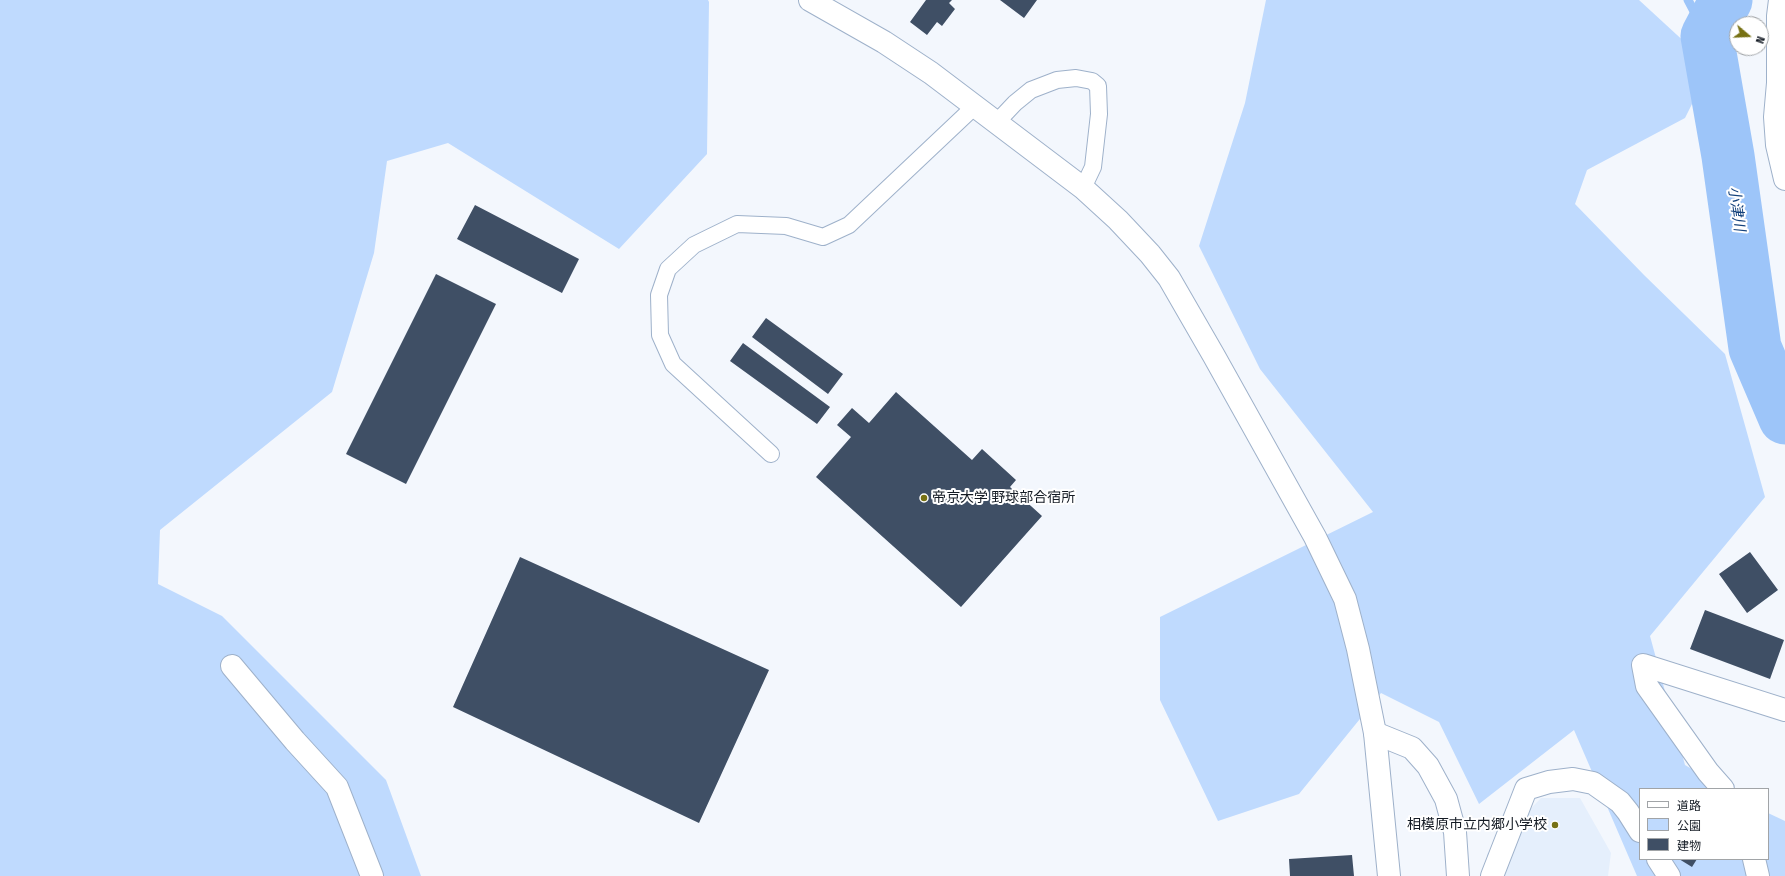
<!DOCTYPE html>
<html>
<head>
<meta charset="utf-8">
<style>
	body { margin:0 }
	#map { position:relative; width:1785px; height:876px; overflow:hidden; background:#f3f7fd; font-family:"Fira Sans Condensed","Noto Sans JP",sans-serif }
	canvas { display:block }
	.legend { position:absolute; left:1639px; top:788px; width:130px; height:72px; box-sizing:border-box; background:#fff; border:1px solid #a1a4a7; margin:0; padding:5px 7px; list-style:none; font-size:12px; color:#141b24 }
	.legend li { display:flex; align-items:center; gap:8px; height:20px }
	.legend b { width:20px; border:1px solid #a1a4a7 }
	.north { position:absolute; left:1729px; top:16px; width:40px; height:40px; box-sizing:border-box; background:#fff; border:1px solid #a1a4a7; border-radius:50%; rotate:109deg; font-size:11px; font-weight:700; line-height:16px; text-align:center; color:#141b24 }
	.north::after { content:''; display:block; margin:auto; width:14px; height:18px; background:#777113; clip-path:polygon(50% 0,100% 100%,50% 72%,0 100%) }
</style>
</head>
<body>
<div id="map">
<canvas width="1785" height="876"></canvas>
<ul class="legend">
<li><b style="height:5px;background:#fff"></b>道路</li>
<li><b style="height:11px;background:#bfdafe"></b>公園</li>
<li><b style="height:11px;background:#3f4f65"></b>建物</li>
</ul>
<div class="north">N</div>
</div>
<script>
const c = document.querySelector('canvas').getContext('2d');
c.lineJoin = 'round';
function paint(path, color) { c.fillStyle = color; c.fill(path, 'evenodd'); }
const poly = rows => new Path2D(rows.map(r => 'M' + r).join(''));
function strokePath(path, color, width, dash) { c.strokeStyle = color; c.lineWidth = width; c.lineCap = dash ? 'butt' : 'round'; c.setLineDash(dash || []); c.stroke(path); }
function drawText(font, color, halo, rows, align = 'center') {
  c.font = font + ' "Fira Sans Condensed","Noto Sans JP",sans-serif'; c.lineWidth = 4; c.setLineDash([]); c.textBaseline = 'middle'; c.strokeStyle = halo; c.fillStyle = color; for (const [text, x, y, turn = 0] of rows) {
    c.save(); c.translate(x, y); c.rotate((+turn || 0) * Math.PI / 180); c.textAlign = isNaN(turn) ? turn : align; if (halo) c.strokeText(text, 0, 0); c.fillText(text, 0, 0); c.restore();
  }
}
const built = poly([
	[1541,798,1580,798,1611,853,1608,876,1486,876,1487,854]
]);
const green = poly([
	[0,0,708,0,709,2,707,154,619,249,448,143,387,161,374,253,332,392,160,530,158,584,222,616,386,780,421,876,0,876],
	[1266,0,1639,0,1689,46,1698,92,1685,118,1587,170,1575,204,1644,275,1725,354,1765,497,1650,636,1685,765,1727,789,1640,789,1640,859,1768,859,1768,813,1785,821,1785,876,1637,876,1574,730,1479,804,1439,722,1381,693,1299,794,1218,821,1160,700,1160,617,1373,512,1260,369,1199,246,1245,103]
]);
const stream = poly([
	[1688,0,1707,36]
]);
const river = poly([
	[1726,0,1707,36,1728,156,1755,348,1785,418]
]);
const building = poly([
	[926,0,952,0,949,3,955,9,942,26,937,22,927,35,910,22],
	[1000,0,1037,0,1024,18],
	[475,205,579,259,562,293,457,239],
	[436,274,496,304,406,484,346,454],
	[766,318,843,374,828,394,752,337],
	[743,343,830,407,817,424,730,361],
	[896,392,972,460,982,449,1016,480,1010,487,1042,516,961,607,816,477,851,437,837,425,852,408,869,423],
	[1750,552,1778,590,1747,613,1719,574],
	[520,557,769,670,699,823,453,707],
	[1705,610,1784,640,1770,679,1690,649],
	[1352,855,1354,876,1290,876,1289,859],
	[1679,859,1697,859,1692,867]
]);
const service = poly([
	[997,122,1015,103,1031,90,1057,80,1076,78,1092,81,1098,86,1099,114,1093,167,1083,188],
	[771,454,673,364,660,335,659,295,668,269,694,245,737,224,786,226,823,237,849,225,975,106]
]);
const minor = poly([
	[1780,0,1778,16,1778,83,1775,117,1777,145,1785,179],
	[232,666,295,741,337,787,372,876],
	[1375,733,1412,748,1428,766,1446,799,1455,832,1458,876],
	[1723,789,1708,772,1647,686,1643,665,1785,710],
	[1658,859,1669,876],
	[1754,859,1758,876],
	[1492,876,1526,789,1549,782,1573,779,1593,783,1620,802,1628,812,1640,831]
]);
const tertiary = poly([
	[810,0,884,42,931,73,1083,188,1118,220,1150,254,1169,278,1214,356,1315,537,1345,599,1358,649,1375,733,1389,876]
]);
const markers = [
	[924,498,4,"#777113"],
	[1555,825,4,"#777113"]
];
const poiNames = [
	["帝京大学 野球部合宿所",932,498],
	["相模原市立内郷小学校",1547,825,"right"]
];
const waterNames = [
	["小津川",1736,209,82]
];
paint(built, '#e5effc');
paint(green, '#bfdafe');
strokePath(stream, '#9dc5f9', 9);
strokePath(river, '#9dc5f9', 53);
paint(building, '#3f4f65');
strokePath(service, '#9eb1ca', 18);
strokePath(minor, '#9eb1ca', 24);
strokePath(tertiary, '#9eb1ca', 24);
strokePath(service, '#fff', 16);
strokePath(minor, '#fff', 22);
strokePath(tertiary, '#fff', 22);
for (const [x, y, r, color] of markers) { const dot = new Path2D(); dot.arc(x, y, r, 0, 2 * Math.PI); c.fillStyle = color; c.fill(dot); strokePath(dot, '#fff', 1.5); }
drawText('14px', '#141b24', '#fff', poiNames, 'left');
drawText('italic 15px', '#14427c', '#fff', waterNames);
</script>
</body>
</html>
